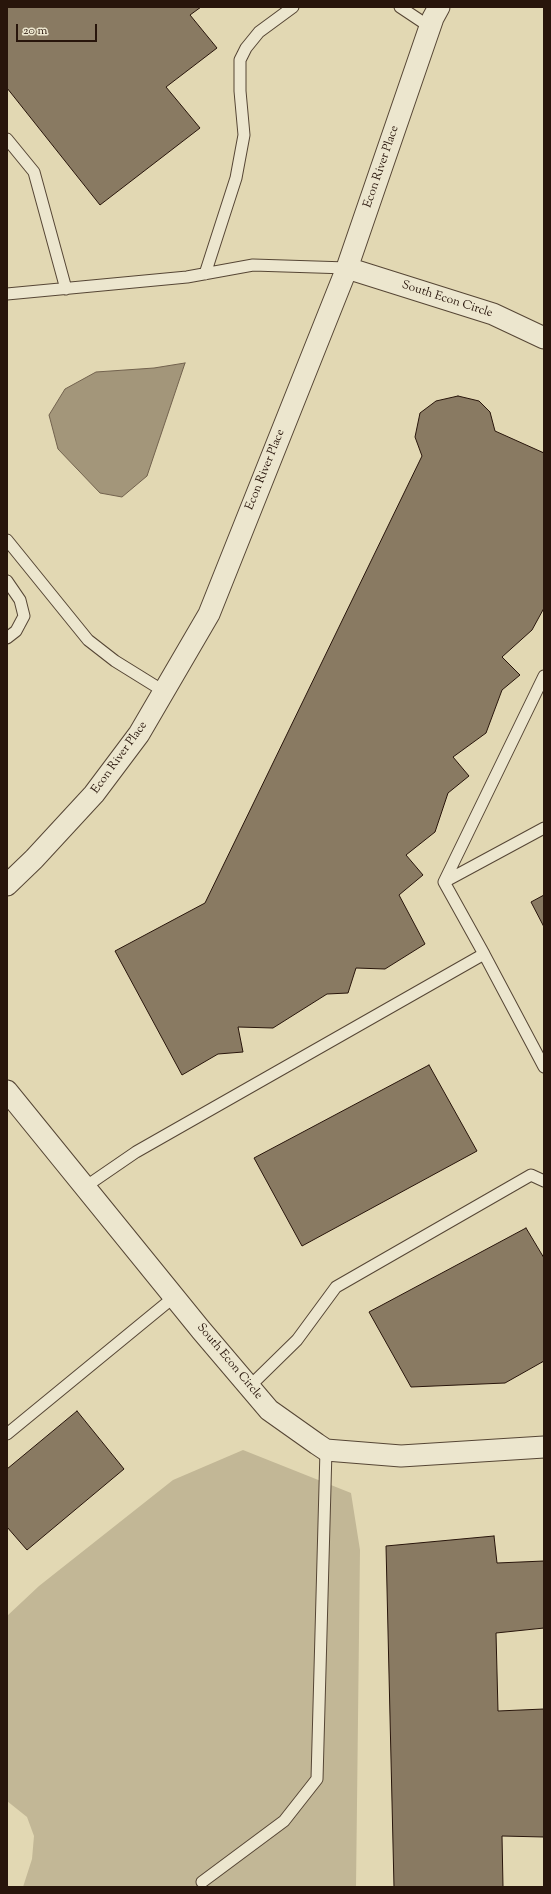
<!DOCTYPE html>
<html>
<head>
<meta charset="utf-8">
<style>
	body { margin:0 }
	#map { position:relative; width:551px; height:1894px; overflow:hidden; background:#e2d8b3; font-family:"Sorts Mill Goudy",serif }
	canvas { display:block }
	.frame { position:absolute; inset:0; border:8px solid #28150b; pointer-events:none }
	.scale { position:absolute; left:16px; top:24px; width:81px; height:18px; box-sizing:border-box; border:2px solid #28150b; border-top:0; padding-left:5px; font-size:12px; line-height:14px; white-space:nowrap; color:#28150b; -webkit-text-stroke:3px #ece6ce; paint-order:stroke }
</style>
</head>
<body>
<div id="map">
<canvas width="551" height="1894"></canvas>
<div class="frame"></div>
<div class="scale">20 m</div>
</div>
<script>
const c = document.querySelector('canvas').getContext('2d');
c.lineJoin = 'round';
function paint(path, color) { c.fillStyle = color; c.fill(path, 'evenodd'); }
const poly = rows => new Path2D(rows.map(r => 'M' + r).join(''));
function strokePath(path, color, width, dash) { c.strokeStyle = color; c.lineWidth = width; c.lineCap = dash ? 'butt' : 'round'; c.setLineDash(dash || []); c.stroke(path); }
function drawText(font, color, halo, rows, align = 'center') {
  c.font = font + ' "Sorts Mill Goudy",serif'; c.lineWidth = 4; c.setLineDash([]); c.textBaseline = 'middle'; c.strokeStyle = halo; c.fillStyle = color; for (const [text, x, y, turn = 0] of rows) {
    c.save(); c.translate(x, y); c.rotate((+turn || 0) * Math.PI / 180); c.textAlign = isNaN(turn) ? turn : align; if (halo) c.strokeText(text, 0, 0); c.fillText(text, 0, 0); c.restore();
  }
}
const green = poly([
	[243,1450,351,1493,360,1550,356,1887,23,1887,32,1859,34,1836,27,1817,7,1801,7,1616,39,1586,173,1480]
]);
const water = poly([
	[185,363,147,476,122,497,100,493,58,449,49,415,65,389,96,372,154,368,185,363]
]);
const building = poly([
	[7,7,201,7,190,15,217,48,166,87,200,128,100,205,7,88,7,7],
	[458,396,479,401,490,412,495,431,544,453,544,608,532,630,502,657,520,675,502,690,486,733,453,757,469,776,448,793,435,832,406,855,423,875,399,895,425,944,385,969,356,968,348,993,327,994,273,1028,238,1027,243,1052,218,1054,182,1075,115,951,205,903,422,456,415,437,420,413,436,401,458,396],
	[544,895,544,927,531,902,544,895],
	[429,1065,477,1151,302,1246,254,1158,429,1065],
	[526,1228,544,1258,544,1361,505,1383,411,1387,369,1312,526,1228],
	[77,1411,124,1469,27,1550,7,1527,7,1469,77,1411],
	[494,1536,497,1563,544,1561,544,1628,496,1633,498,1711,544,1709,544,1837,502,1836,503,1887,394,1887,386,1546,494,1536]
]);
const service = poly([
	[400,7,430,27],
	[7,139,34,172,66,289],
	[205,274,236,178,244,135,240,91,240,60,246,48,259,32,293,7],
	[7,294,187,277,253,265,347,268],
	[7,540,88,640,115,661,165,692],
	[7,581,20,600,24,616,16,631,7,638],
	[444,882,544,676],
	[444,882,544,828],
	[444,882,484,954],
	[85,1187,136,1152,484,954,544,1067],
	[249,1387,297,1340,336,1287,531,1175,544,1181],
	[7,1434,174,1297],
	[202,1882,284,1821,317,1779,326,1450]
]);
const minor = poly([
	[347,268,493,314,544,338],
	[7,885,34,859,94,794,139,734,209,614,347,268,433,18,439,7],
	[7,1091,201,1330,269,1410,317,1444,326,1450,401,1456,544,1447]
]);
const streetNames = [
	["Econ River Place",382,167,-71],
	["South Econ Circle",447,300,18],
	["Econ River Place",266,470,-68],
	["Econ River Place",120,758,-54],
	["South Econ Circle",229,1362,50]
];
paint(green, '#c2b796');
paint(water, '#a3967a');
strokePath(water, '#72624e', 1);
paint(building, '#897a62');
strokePath(building, '#28150b', 1);
strokePath(service, '#564635', 13);
strokePath(minor, '#564635', 23);
strokePath(service, '#ece6ce', 11);
strokePath(minor, '#ece6ce', 21);
drawText('12px', '#28150b', '#ece6ce', streetNames);
</script>
</body>
</html>
